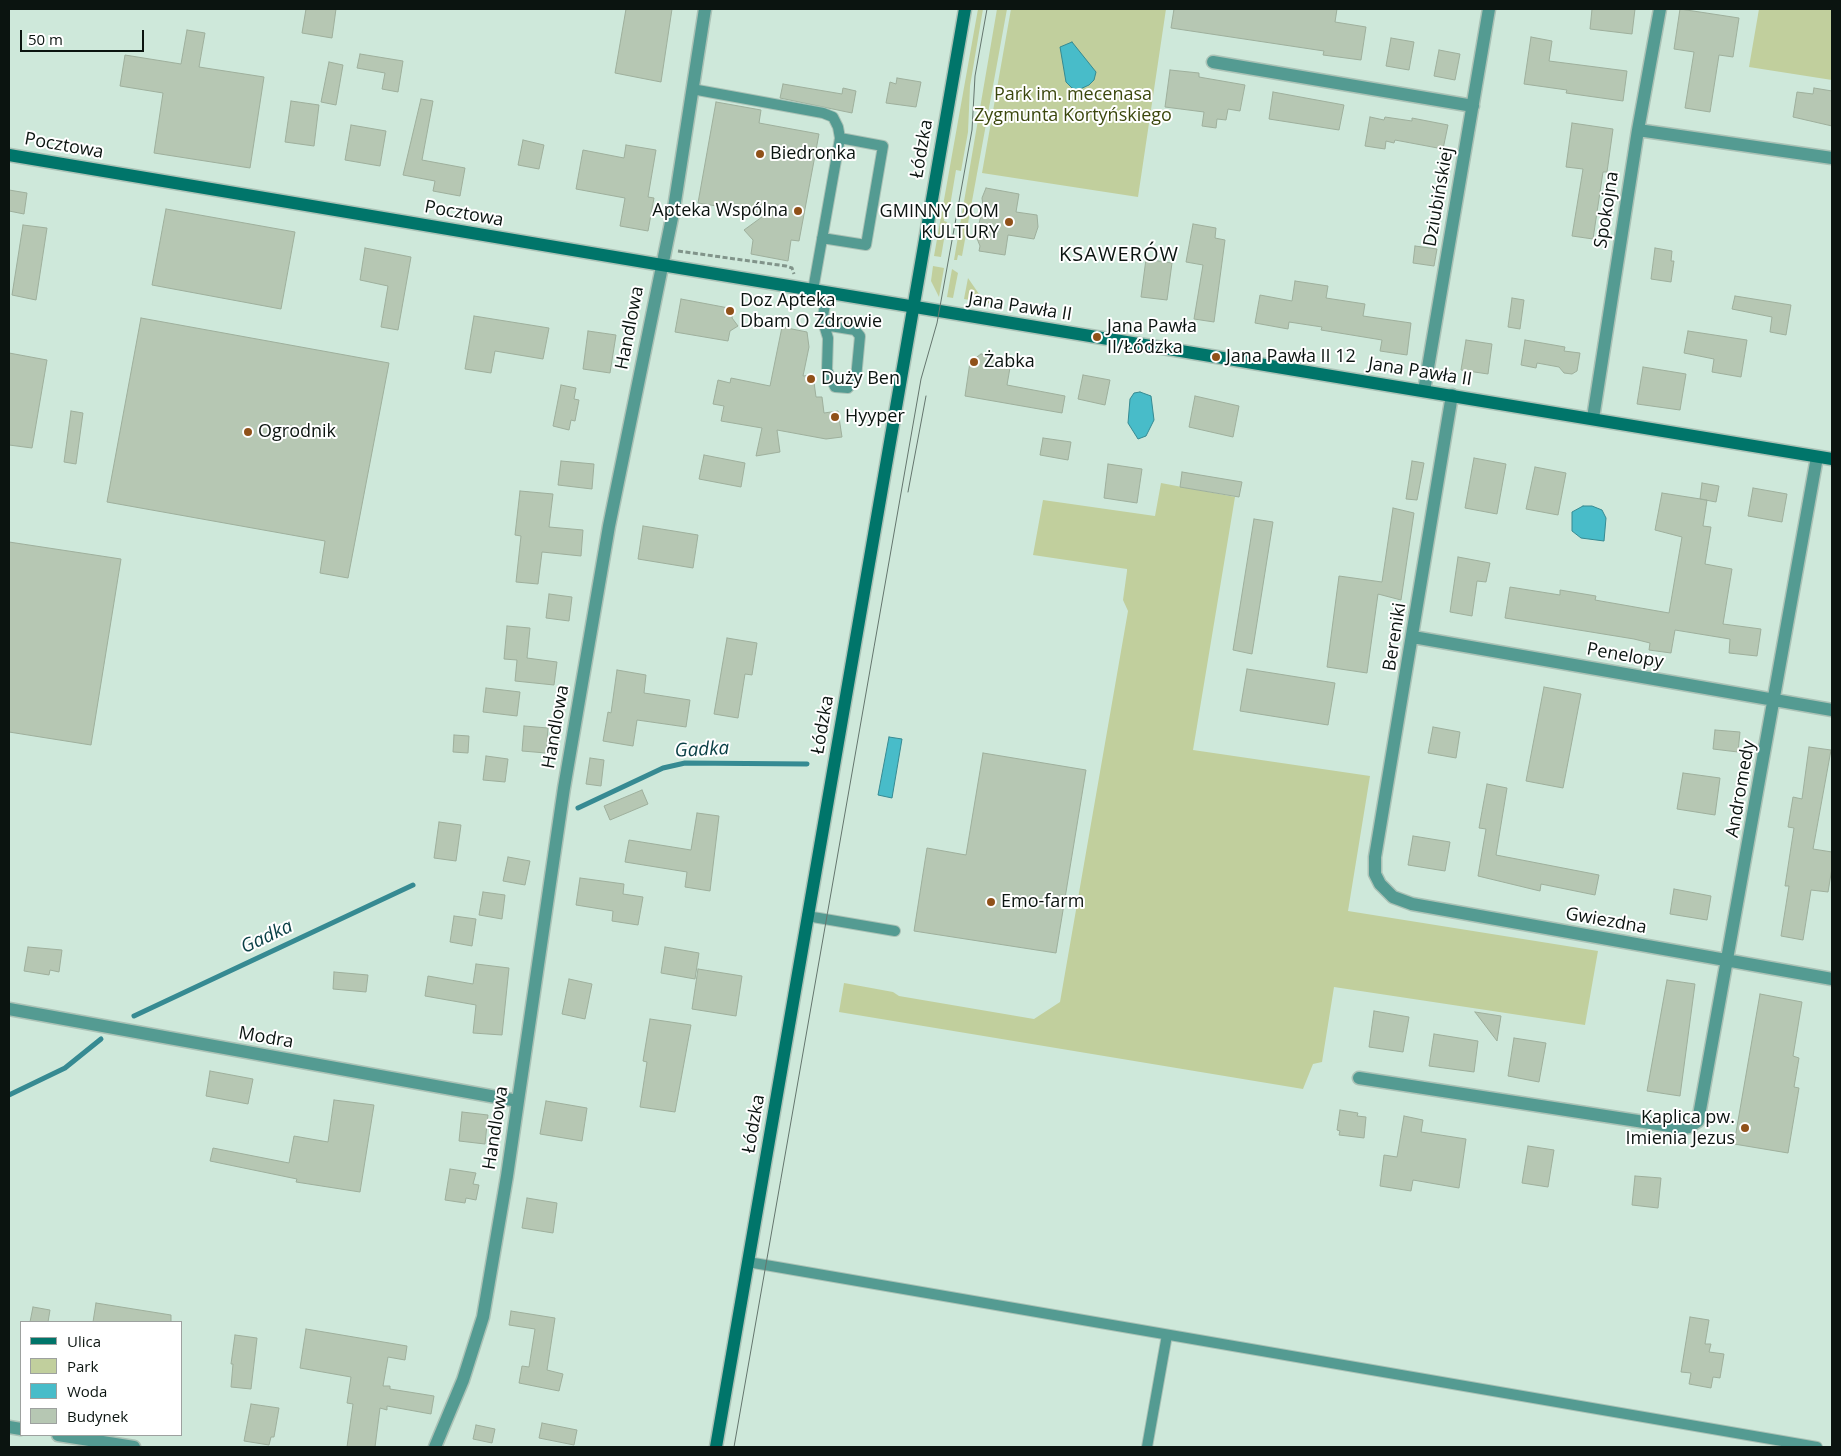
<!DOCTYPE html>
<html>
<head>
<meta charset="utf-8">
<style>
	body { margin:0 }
	#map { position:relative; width:1841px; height:1456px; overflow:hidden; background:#cee8da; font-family:"Open Sans",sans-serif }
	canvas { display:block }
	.frame { position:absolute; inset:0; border:10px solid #0b1410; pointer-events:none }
	.legend { position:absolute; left:20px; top:1321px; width:162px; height:115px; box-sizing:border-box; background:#fff; border:1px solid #9da19f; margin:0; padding:6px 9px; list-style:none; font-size:15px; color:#0b1410 }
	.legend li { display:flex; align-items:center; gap:10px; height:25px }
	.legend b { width:25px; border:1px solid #9da19f }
	.scale { position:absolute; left:20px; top:30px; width:124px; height:22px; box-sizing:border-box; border:2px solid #0b1410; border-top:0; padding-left:6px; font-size:15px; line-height:18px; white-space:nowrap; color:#0b1410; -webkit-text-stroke:4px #fff; paint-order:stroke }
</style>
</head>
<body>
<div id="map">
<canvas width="1841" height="1456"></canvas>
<div class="frame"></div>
<ul class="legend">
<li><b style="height:6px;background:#00756a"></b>Ulica</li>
<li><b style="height:14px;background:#c1cf9d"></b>Park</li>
<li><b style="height:14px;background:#48bcc9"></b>Woda</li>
<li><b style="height:14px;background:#b6c7b3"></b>Budynek</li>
</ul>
<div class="scale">50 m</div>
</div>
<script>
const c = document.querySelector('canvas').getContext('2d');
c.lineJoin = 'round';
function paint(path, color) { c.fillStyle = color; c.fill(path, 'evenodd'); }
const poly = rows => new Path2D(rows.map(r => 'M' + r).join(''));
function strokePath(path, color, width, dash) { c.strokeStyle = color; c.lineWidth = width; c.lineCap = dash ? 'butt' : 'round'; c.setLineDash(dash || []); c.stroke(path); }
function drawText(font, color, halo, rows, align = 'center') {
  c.font = font + ' "Open Sans",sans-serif'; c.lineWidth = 4; c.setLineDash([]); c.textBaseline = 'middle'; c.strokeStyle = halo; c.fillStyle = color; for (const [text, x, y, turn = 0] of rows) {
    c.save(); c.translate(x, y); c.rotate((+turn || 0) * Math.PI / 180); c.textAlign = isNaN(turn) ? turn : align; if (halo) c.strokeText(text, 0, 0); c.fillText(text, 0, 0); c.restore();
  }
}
const green = poly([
	[978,9,983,9,970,86,968,132,961,171,956,170,950,206,946,205,944,221,947,222,941,257,934,256],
	[997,9,1007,9,962,256,958,255,957,260,954,260],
	[1011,9,1166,9,1138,197,982,173],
	[1759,9,1832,9,1832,80,1749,67],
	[933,266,944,268,939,297,931,281],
	[952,269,958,273,953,298,947,297],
	[968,278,979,294,997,305,964,299],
	[1161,483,1235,497,1193,750,1370,776,1348,911,1598,951,1585,1025,1334,987,1322,1062,1313,1064,1303,1089,839,1012,844,983,893,992,899,996,1034,1019,1060,1002,1128,611,1123,600,1127,571,1127,569,1033,555,1043,500,1155,516]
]);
const water = poly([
	[1072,42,1096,72,1094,80,1089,85,1078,90,1072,88,1066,82,1060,47,1072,42],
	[1140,392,1151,396,1154,420,1146,436,1138,439,1128,423,1130,399,1134,393,1140,392],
	[1583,506,1592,506,1602,510,1606,518,1604,541,1581,538,1572,531,1572,512,1583,506],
	[889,737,902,739,892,798,878,795,889,737]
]);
const stream = poly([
	[578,808,663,768,685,763,807,764],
	[134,1016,413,885],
	[9,1095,65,1068,101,1039]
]);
const building = poly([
	[306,9,336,9,332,38,302,33,306,9],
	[626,9,672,9,661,82,615,73,626,9],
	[1174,9,1337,9,1335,22,1366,27,1361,60,1323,55,1324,51,1171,28,1174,9],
	[1592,9,1635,9,1632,34,1590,29,1592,9],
	[1680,9,1739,18,1733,57,1719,55,1710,112,1685,108,1694,52,1674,49,1680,9],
	[187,30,205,33,199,67,264,77,250,168,154,153,163,93,120,86,125,55,181,64,187,30],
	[1531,37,1552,41,1549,61,1627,71,1623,101,1566,93,1567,90,1524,84,1531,37],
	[1391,38,1414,42,1409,70,1386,66,1391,38],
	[1439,50,1460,54,1455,80,1434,76,1439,50],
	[360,54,403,61,398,92,382,89,385,73,357,68,360,54],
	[329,62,343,65,336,105,321,102,329,62],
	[1170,70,1199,73,1199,77,1245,85,1240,111,1228,109,1226,120,1217,119,1216,128,1202,126,1204,112,1165,107,1170,70],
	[897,78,921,82,916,107,886,103,890,82,896,84,897,78],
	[783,84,842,94,843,88,856,91,852,113,780,98,783,84],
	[1814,88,1832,91,1832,126,1793,117,1797,92,1813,94,1814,88],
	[1273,92,1344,105,1339,130,1269,119,1273,92],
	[421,99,433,101,422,160,465,168,460,196,433,191,435,181,403,175,421,99],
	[291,101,319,105,314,146,285,142,291,101],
	[716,102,761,110,759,123,819,134,799,241,791,240,788,261,751,254,753,240,744,230,766,214,698,203,716,102],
	[1370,117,1384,120,1385,117,1412,121,1412,118,1448,125,1443,149,1395,140,1394,143,1386,141,1385,149,1365,146,1370,117],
	[1572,123,1613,129,1607,172,1603,172,1593,239,1572,236,1583,169,1566,167,1572,123],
	[351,125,386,131,380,166,345,160,351,125],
	[523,140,544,145,539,169,518,165,523,140],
	[626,145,656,150,648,197,654,198,648,231,620,226,625,198,576,189,583,150,624,158,626,145],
	[986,188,1019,194,1016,212,1037,215,1038,227,1034,239,1008,235,1005,255,979,251,980,246,976,236,983,207,982,198,986,188],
	[9,190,27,193,24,214,9,211,9,190],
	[166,209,295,232,281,309,152,285,166,209],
	[1193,224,1216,228,1215,238,1225,240,1214,322,1194,319,1203,265,1186,262,1193,224],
	[23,225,47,228,36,300,12,295,23,225],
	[1415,246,1437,249,1434,266,1413,263,1415,246],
	[365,248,411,257,398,330,381,327,388,286,360,280,365,248],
	[1655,248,1672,251,1671,261,1674,261,1671,282,1651,279,1655,248],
	[1146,259,1172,263,1167,300,1141,297,1146,259],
	[1295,281,1328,286,1326,298,1365,304,1363,316,1411,323,1407,355,1380,351,1382,340,1321,330,1322,327,1289,322,1288,329,1255,323,1260,295,1292,301,1295,281],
	[1735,296,1791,305,1786,335,1770,332,1772,317,1732,309,1735,296],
	[1512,298,1524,300,1520,329,1508,327,1512,298],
	[681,299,734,309,732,318,738,326,730,331,728,341,675,332,681,299],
	[474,316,549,328,543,359,495,351,491,373,465,369,474,316],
	[141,318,389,363,348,578,320,573,325,541,107,502,141,318],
	[782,327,807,332,809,347,803,376,813,375,816,397,822,397,824,413,838,411,842,437,826,439,777,430,780,452,756,456,762,428,721,421,724,406,713,404,718,380,730,383,731,378,770,386,782,327],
	[588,331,616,335,610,373,583,369,588,331],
	[1688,331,1747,340,1741,377,1712,372,1714,359,1684,353,1688,331],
	[1466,340,1492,344,1488,374,1461,370,1466,340],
	[1525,340,1565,347,1564,351,1580,353,1577,371,1572,374,1564,373,1559,367,1537,363,1536,368,1521,365,1525,340],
	[9,353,47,360,32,448,9,445,9,353],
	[981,354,1011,362,1007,385,1065,396,1062,413,965,396,970,362,981,354],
	[1643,367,1686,374,1680,410,1637,404,1643,367],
	[1083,375,1110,380,1105,405,1078,399,1083,375],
	[561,385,576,388,574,399,579,400,575,421,571,420,569,430,553,426,561,385],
	[1195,396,1239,406,1233,437,1189,427,1195,396],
	[71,411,83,413,76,464,64,462,71,411],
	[1043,438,1071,442,1068,460,1040,455,1043,438],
	[704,455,745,463,741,487,699,479,704,455],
	[1474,458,1506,464,1497,514,1465,508,1474,458],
	[561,461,594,464,592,489,558,485,561,461],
	[1412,461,1424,463,1417,500,1406,499,1412,461],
	[1108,464,1142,469,1137,503,1104,498,1108,464],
	[1535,467,1566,473,1558,515,1526,509,1535,467],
	[1182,472,1242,482,1239,497,1180,487,1182,472],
	[1702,483,1719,486,1716,502,1700,499,1702,483],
	[1753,488,1787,494,1782,522,1748,516,1753,488],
	[520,491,553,494,549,527,583,530,581,556,542,552,538,584,516,582,521,536,515,535,520,491],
	[1662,493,1707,500,1703,526,1711,527,1705,564,1732,569,1723,624,1761,629,1757,656,1729,653,1730,639,1675,630,1671,653,1649,650,1650,643,1634,639,1505,618,1510,587,1560,595,1560,590,1596,596,1595,600,1669,613,1682,537,1655,530,1662,493],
	[1393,508,1414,513,1401,600,1378,594,1367,673,1327,667,1339,576,1382,582,1393,508],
	[1254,519,1273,522,1252,654,1233,650,1254,519],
	[643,526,698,535,693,568,638,559,643,526],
	[9,542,121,559,91,745,9,732,9,542],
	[1458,557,1490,563,1486,582,1477,581,1472,616,1450,612,1458,557],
	[549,594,572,597,569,621,546,618,549,594],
	[507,626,530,628,527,658,557,662,554,685,515,681,517,660,504,659,507,626],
	[727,638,757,643,752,675,745,674,738,718,714,714,727,638],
	[1247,669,1335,683,1328,725,1240,711,1247,669],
	[617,670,646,675,644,693,690,700,686,727,637,720,633,746,603,741,608,712,611,713,617,670],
	[1544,687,1581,694,1563,788,1526,781,1544,687],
	[486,688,520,692,517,716,483,712,486,688],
	[524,726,548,728,546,753,522,751,524,726],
	[1433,727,1460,732,1456,758,1428,753,1433,727],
	[1715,730,1740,732,1738,752,1713,749,1715,730],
	[454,735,469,736,468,753,453,752,454,735],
	[1809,747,1831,750,1813,849,1832,852,1832,868,1828,892,1811,890,1803,940,1781,936,1789,886,1785,886,1794,828,1788,827,1793,797,1802,799,1809,747],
	[983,753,1086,770,1056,953,914,931,927,848,966,855,983,753],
	[486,756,508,759,505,782,483,780,486,756],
	[590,758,604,760,601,786,586,784,590,758],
	[1683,773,1720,778,1715,815,1677,809,1683,773],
	[1487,784,1507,788,1496,855,1599,875,1595,895,1541,884,1540,891,1478,876,1486,829,1479,828,1487,784],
	[642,790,648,804,610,820,604,806,642,790],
	[697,813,719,816,710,891,685,887,687,872,625,862,629,840,691,850,697,813],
	[439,822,461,825,456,861,434,858,439,822],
	[1413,836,1450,842,1445,871,1408,865,1413,836],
	[508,857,530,861,525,885,503,881,508,857],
	[580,878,624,884,623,894,643,897,638,925,612,921,613,911,576,905,580,878],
	[1674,889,1711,896,1707,920,1670,914,1674,889],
	[483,892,505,895,502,919,479,915,483,892],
	[454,916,476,919,472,946,450,942,454,916],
	[28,947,62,950,59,972,50,970,49,975,24,971,28,947],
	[665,947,699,953,695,979,661,973,665,947],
	[476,964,509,968,502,1035,473,1033,476,1005,425,996,428,976,473,984,476,964],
	[698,969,742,976,736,1016,692,1009,698,969],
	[334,972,368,975,366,992,333,989,334,972],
	[569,979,592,984,585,1019,562,1014,569,979],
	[1667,980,1695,984,1680,1096,1647,1091,1667,980],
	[1760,994,1802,1002,1793,1056,1799,1058,1794,1087,1799,1088,1788,1153,1734,1144,1760,994],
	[1374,1011,1409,1017,1403,1052,1369,1047,1374,1011],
	[1475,1012,1501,1016,1497,1041,1475,1012],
	[650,1019,691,1025,675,1112,640,1107,647,1062,643,1061,650,1019],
	[1434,1034,1478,1041,1474,1072,1429,1066,1434,1034],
	[1514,1038,1546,1043,1539,1082,1508,1076,1514,1038],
	[210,1071,253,1079,248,1104,206,1096,210,1071],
	[334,1100,374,1105,360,1192,296,1182,297,1179,210,1161,213,1148,289,1163,294,1136,328,1142,334,1100],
	[546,1101,587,1108,582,1141,540,1134,546,1101],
	[1340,1110,1358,1113,1357,1116,1366,1117,1364,1138,1339,1135,1340,1131,1337,1130,1340,1110],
	[462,1112,488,1115,485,1144,459,1141,462,1112],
	[1404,1116,1423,1120,1421,1132,1466,1139,1459,1188,1413,1180,1411,1191,1380,1186,1384,1155,1397,1157,1404,1116],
	[1528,1146,1554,1150,1548,1187,1522,1183,1528,1146],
	[450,1169,476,1173,473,1184,479,1185,476,1200,466,1198,465,1203,445,1200,450,1169],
	[1635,1176,1661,1178,1658,1208,1632,1205,1635,1176],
	[527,1198,557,1203,553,1233,522,1228,527,1198],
	[96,1303,171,1315,171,1322,93,1322,96,1303],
	[33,1307,50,1310,48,1322,30,1322,33,1307],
	[511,1311,555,1318,547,1370,563,1374,559,1391,519,1383,522,1366,529,1367,535,1329,509,1325,511,1311],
	[1690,1317,1709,1320,1705,1344,1711,1344,1709,1352,1724,1354,1720,1378,1713,1377,1711,1388,1689,1384,1691,1373,1681,1372,1690,1317],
	[306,1329,407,1346,405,1360,388,1357,383,1386,390,1386,390,1389,434,1396,431,1414,387,1406,387,1410,380,1408,375,1447,347,1447,353,1404,347,1403,351,1377,300,1368,306,1329],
	[235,1335,257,1338,251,1389,231,1387,233,1364,231,1364,235,1335],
	[251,1404,279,1408,274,1437,271,1437,269,1445,244,1441,251,1404],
	[542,1423,577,1430,574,1445,539,1438,542,1423],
	[476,1425,495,1429,492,1443,473,1439,476,1425]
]);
const path = poly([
	[678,251,786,266,792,268,794,274]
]);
const lane = poly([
	[692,89,823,113,833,117,838,127,840,138,813,290],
	[822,238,866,245,883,146,840,138],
	[824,325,855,330,860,336,856,378,848,388,835,387,827,370,828,338,824,325,823,316,827,293],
	[807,916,895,931],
	[748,1262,1817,1447],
	[1147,1447,1167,1335]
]);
const street = poly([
	[1213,62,1473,106],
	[1638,130,1832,158],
	[1424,391,1489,9],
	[1452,395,1375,857,1375,874,1380,884,1393,897,1412,904,1832,979],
	[1593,418,1638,130,1660,9],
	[1413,637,1832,710],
	[9,1009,518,1101],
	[1359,1078,1683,1128,1689,1127,1698,1121,1817,457],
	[9,1427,21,1429],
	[58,1435,134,1447],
	[435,1447,463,1380,483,1317,507,1176,564,788,609,526,674,208,705,9]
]);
const secondary = poly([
	[9,155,662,265,1832,459],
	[716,1447,965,9]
]);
const tram = poly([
	[908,492,926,396],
	[734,1447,921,379,937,323,972,130,975,76,987,9]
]);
const markers = [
	[760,154,5,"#905119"],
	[798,211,5,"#905119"],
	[1009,222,5,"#905119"],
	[730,311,5,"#905119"],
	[1097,337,5,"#905119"],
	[1216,357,5,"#905119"],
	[974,362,5,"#905119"],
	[811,379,5,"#905119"],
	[835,417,5,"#905119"],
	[248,432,5,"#905119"],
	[991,902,5,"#905119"],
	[1745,1128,5,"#905119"]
];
const parkNames = [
	["Park im. mecenasa",1073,95],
	["Zygmunta Kortyńskiego",1073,116]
];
const streetNames = [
	["Pocztowa",64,146,10],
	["Łódzka",922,149,-80],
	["Dziubińskiej",1439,197,-80],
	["Spokojna",1607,210,-81],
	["Pocztowa",464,214,10],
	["Jana Pawła II",1020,307,9],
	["Handlowa",630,328,-79],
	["Jana Pawła II",1420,372,9],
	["Bereniki",1395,637,-81],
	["Penelopy",1625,656,10],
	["Łódzka",823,725,-80],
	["Handlowa",556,727,-80],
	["Andromedy",1741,789,-80],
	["Gwiezdna",1606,921,10],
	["Modra",266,1038,10],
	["Łódzka",754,1124,-80],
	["Handlowa",496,1128,-81]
];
const poiNames = [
	["Biedronka",770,154],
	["Apteka Wspólna",788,211,"right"],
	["GMINNY DOM",999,212,"right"],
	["KULTURY",999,233,"right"],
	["Doz Apteka",740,301],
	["Dbam O Zdrowie",740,322],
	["Jana Pawła",1107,327],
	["II/Łódzka",1107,348],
	["Jana Pawła II 12",1226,357],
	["Żabka",984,362],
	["Duży Ben",821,379],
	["Hyyper",845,417],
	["Ogrodnik",258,432],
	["Emo-farm",1001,902],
	["Kaplica pw.",1735,1118,"right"],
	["Imienia Jezus",1735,1139,"right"]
];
const waterNames = [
	["Gadka",702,750,-3],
	["Gadka",267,937,-25]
];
const quarterNames = [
	["KSAWERÓW",1119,255]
];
paint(green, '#c1cf9d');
paint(water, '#48bcc9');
strokePath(water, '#368a92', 1);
strokePath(stream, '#368a92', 5);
paint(building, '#b6c7b3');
strokePath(building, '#9eaf9c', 1);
strokePath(lane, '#abc2b6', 12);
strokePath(street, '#abc2b6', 15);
strokePath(secondary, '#abc2b6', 15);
strokePath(path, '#81948a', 3, [5, 2.5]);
strokePath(lane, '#549b92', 10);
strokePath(street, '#549b92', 12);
strokePath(secondary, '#00756a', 12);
strokePath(tram, '#64756d', 1);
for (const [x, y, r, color] of markers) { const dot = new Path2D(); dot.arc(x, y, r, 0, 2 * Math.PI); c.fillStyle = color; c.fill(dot); strokePath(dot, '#fff', 2); }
drawText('18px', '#3b470d', '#fff', parkNames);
drawText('18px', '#0b1410', '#fff', streetNames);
drawText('18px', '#0b1410', '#fff', poiNames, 'left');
drawText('italic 19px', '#093f45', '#fff', waterNames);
c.letterSpacing = '1px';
drawText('20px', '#0b1410', '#fff', quarterNames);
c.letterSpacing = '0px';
</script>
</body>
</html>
